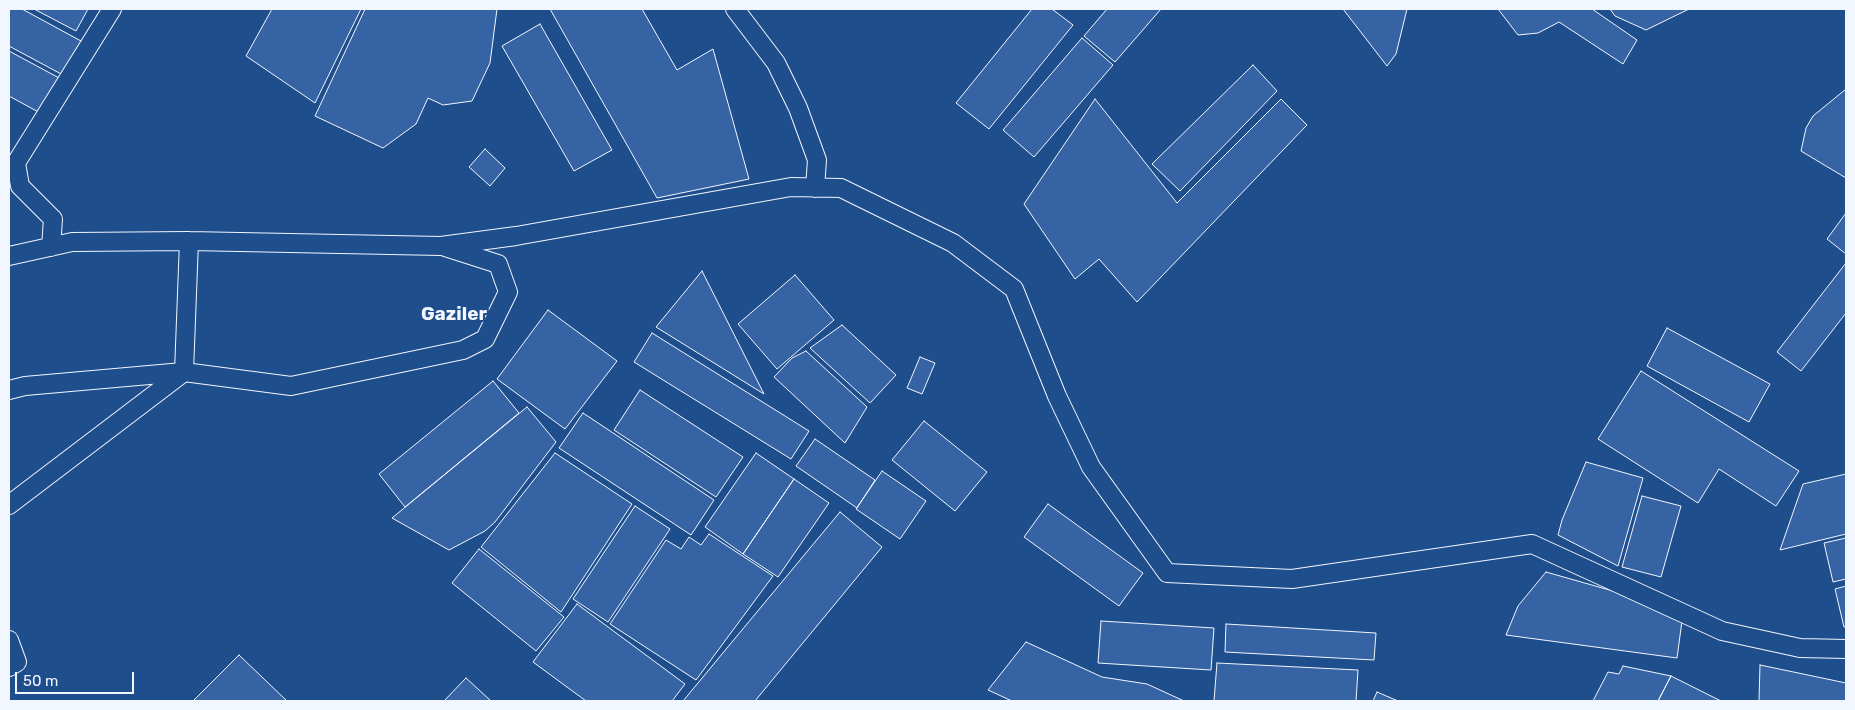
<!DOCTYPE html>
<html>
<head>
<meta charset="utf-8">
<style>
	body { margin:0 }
	#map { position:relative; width:1855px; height:710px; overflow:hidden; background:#1f4e8c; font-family:Rubik,sans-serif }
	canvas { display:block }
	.frame { position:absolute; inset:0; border:10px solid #f2f6ff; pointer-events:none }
	.scale { position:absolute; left:15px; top:672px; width:119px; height:22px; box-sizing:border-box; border:2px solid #f2f6ff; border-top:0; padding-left:6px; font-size:15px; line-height:18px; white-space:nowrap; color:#f2f6ff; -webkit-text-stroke:4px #1f4e8c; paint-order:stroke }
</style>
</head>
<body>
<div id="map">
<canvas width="1855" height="710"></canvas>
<div class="frame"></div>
<div class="scale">50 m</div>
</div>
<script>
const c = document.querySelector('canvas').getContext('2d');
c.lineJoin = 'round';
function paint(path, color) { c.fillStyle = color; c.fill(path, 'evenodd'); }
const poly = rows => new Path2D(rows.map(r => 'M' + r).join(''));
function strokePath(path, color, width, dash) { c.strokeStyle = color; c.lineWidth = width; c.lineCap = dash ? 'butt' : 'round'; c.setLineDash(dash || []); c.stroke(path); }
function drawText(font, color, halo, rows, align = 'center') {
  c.font = font + ' Rubik,sans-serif'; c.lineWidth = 4; c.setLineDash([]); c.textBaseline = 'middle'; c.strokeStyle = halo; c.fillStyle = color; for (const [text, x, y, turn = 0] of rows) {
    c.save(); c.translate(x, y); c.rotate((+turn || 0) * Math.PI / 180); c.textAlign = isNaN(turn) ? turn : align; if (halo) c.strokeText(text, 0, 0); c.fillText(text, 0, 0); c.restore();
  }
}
const building = poly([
	[9,9,22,9,81,41,63,75,9,46,9,9],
	[34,9,88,9,76,31,34,9],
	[272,9,361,9,315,103,246,56,272,9],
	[365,9,497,9,490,63,472,101,443,105,428,98,416,124,383,148,315,116,365,9],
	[550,9,642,9,677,70,713,49,749,179,657,198,550,9],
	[1032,9,1052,9,1073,25,989,129,956,103,1032,9],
	[1107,9,1161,9,1115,62,1084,36,1107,9],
	[1343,9,1407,9,1396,54,1387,66,1343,9],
	[1498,9,1592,9,1637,40,1623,64,1559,22,1538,33,1518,35,1498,9],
	[1610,9,1689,9,1646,30,1615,16,1610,9],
	[540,24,612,150,574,171,502,46,540,24],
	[1082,38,1113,65,1034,157,1003,130,1082,38],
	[9,51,61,79,42,114,9,96,9,51],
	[1253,65,1277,91,1180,191,1152,164,1253,65],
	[1846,89,1846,178,1801,151,1806,128,1813,116,1846,89],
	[1095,99,1177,203,1281,99,1307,125,1137,302,1099,259,1075,279,1024,204,1095,99],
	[485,149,505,168,490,186,469,167,485,149],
	[1846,213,1846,254,1827,239,1846,213],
	[1846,263,1846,313,1801,371,1777,352,1846,263],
	[702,271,764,394,656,327,702,271],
	[795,275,834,320,777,369,738,324,795,275],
	[548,310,617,361,565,429,497,379,548,310],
	[842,325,896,375,870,403,810,348,842,325],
	[1667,328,1770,384,1749,422,1647,366,1667,328],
	[652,333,809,431,791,459,634,362,652,333],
	[806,351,867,407,845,443,774,377,792,358,806,351],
	[920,357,935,363,922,394,907,388,920,357],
	[1641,371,1799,471,1776,506,1719,469,1698,503,1598,439,1641,371],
	[493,381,519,413,405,507,379,474,493,381],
	[640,390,743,457,716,497,614,430,640,390],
	[527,407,556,442,495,522,485,531,449,550,392,518,527,407],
	[583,413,714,500,691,535,559,448,583,413],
	[924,421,987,472,955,511,892,460,924,421],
	[815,439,875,480,857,508,796,466,815,439],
	[555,453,632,504,561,612,481,547,555,453],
	[756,453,794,479,743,554,705,527,756,453],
	[1586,462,1643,478,1618,566,1558,535,1562,520,1586,462],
	[882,471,926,501,900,539,856,509,882,471],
	[1846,474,1846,534,1780,550,1803,484,1846,474],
	[794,479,829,503,778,577,743,554,794,479],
	[1642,496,1681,506,1661,577,1622,567,1642,496],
	[1048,504,1143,573,1119,606,1024,537,1048,504],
	[635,506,670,529,608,622,573,599,635,506],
	[840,512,882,547,755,701,683,701,840,512],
	[709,534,773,576,696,680,610,624,666,540,681,549,689,537,701,545,709,534],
	[1846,538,1846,579,1833,582,1824,543,1846,538],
	[479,549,564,617,536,651,452,583,479,549],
	[1546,572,1613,591,1682,621,1677,658,1506,635,1518,606,1546,572],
	[1846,586,1846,627,1844,627,1835,589,1846,586],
	[577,604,685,684,672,701,586,701,533,662,577,604],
	[1101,621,1214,628,1211,670,1098,663,1101,621],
	[1226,624,1376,633,1374,660,1225,652,1226,624],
	[1026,642,1102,677,1147,684,1184,701,1012,701,988,690,1026,642],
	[239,655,287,701,193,701,239,655],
	[1217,663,1358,670,1356,701,1214,701,1217,663],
	[1760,665,1846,683,1846,701,1759,701,1760,665],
	[1623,666,1671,676,1658,701,1593,701,1608,672,1619,674,1623,666],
	[1671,676,1721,701,1658,701,1671,676],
	[466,678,491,701,444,701,466,678],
	[1377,692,1398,701,1373,701,1377,692]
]);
const minor = poly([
	[735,9,776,63,798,108,817,160,815,188],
	[189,241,184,372,291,386,463,350,485,339,508,292,498,264,445,247],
	[51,247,53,219,20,186,16,163,112,9],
	[9,256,72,242,189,241,441,246,516,236,791,187,841,188,953,243,1014,289,1057,396,1091,467,1167,573,1292,579,1532,544,1722,631,1800,648,1846,649],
	[9,390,25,386,183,372],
	[9,505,184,372],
	[9,640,17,662,9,667]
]);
const quarterNames = [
	["Gaziler",454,315]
];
paint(building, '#3563a3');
strokePath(building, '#f2f6ff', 1);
strokePath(minor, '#f2f6ff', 20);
strokePath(minor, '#1f4e8c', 18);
drawText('bold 19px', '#f2f6ff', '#1f4e8c', quarterNames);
</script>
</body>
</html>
